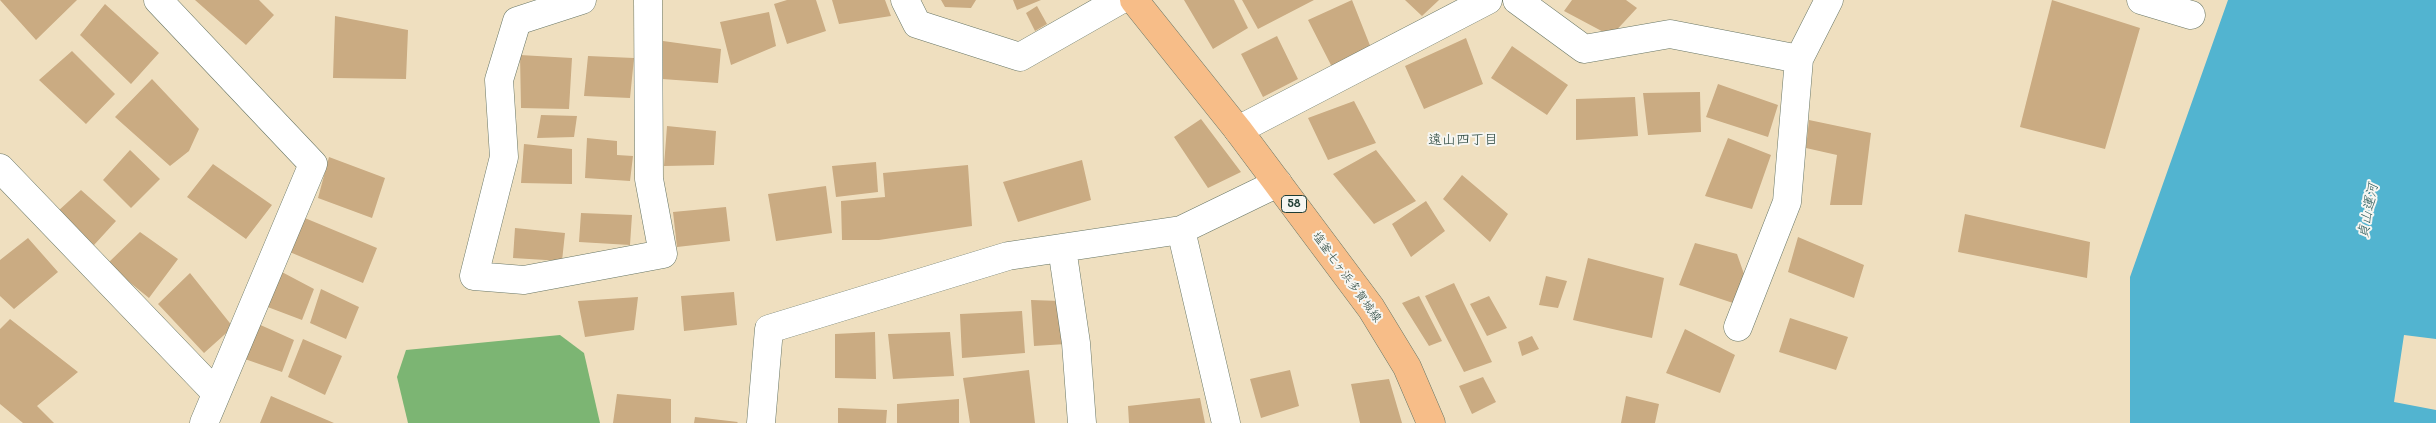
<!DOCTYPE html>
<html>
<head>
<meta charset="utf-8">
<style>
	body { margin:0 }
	canvas { display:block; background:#efdfbf }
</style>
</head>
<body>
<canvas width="2436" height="423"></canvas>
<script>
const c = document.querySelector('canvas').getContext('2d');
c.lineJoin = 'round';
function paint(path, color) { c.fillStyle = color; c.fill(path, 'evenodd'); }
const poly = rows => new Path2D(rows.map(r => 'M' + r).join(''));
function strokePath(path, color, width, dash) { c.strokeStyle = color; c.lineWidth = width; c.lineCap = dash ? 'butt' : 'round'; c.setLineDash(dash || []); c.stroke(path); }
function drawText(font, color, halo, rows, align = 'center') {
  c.font = font + ' Mali,"Klee One",sans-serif'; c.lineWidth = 4; c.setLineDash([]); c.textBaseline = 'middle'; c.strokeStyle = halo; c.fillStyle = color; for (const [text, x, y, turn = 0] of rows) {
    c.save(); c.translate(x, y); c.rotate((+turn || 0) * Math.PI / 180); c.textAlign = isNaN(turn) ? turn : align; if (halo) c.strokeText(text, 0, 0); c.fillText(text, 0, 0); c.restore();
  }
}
const forest = poly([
	[560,335,584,353,600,423,408,423,397,377,406,350]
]);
const water = poly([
	[2228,0,2436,0,2436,339,2404,335,2394,402,2436,410,2436,423,2130,423,2130,277]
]);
const building = poly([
	[0,0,77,0,36,40],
	[195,0,259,0,274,15,246,45],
	[787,0,816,0,826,31,787,44,774,4],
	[832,0,885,0,891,16,839,24],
	[941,0,976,0,971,8,945,7],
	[1013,0,1041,0,1017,10],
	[1184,0,1234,0,1248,28,1213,49],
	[1242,0,1314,0,1258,29],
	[1352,0,1371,48,1332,67,1308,20],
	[1405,0,1439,0,1422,16],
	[1572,0,1626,0,1637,8,1611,36,1564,11],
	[2052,0,2140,28,2105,149,2020,127],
	[105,4,159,53,131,84,80,35],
	[1037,6,1047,24,1035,31,1026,13],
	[769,12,776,46,731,65,720,22],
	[335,16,408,30,406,79,333,78],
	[1277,36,1298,79,1263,97,1241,54],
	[1466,38,1483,84,1424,109,1405,66],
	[663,41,721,49,718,83,662,79],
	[1512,46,1568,85,1547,115,1491,78],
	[72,51,115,94,86,124,39,80],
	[520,55,572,58,569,109,521,108],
	[588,56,634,58,630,98,584,96],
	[152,79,199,129,189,151,170,166,115,117],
	[1718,84,1778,105,1768,137,1706,117],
	[1700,92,1701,132,1648,135,1643,93],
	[1635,97,1638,136,1576,140,1576,99],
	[1354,101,1376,143,1328,160,1308,118],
	[541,115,577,116,574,137,537,138],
	[1201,119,1241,172,1208,188,1174,137],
	[1809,120,1871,133,1862,205,1830,205,1837,155,1806,148],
	[667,126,716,131,714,165,664,166],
	[587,138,617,141,617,155,633,156,630,181,585,178],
	[1728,138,1771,155,1752,209,1705,196],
	[524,144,572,149,572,184,521,183],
	[130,150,160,179,131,208,103,180],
	[1376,150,1416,201,1374,224,1333,174],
	[329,157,385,178,372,218,318,198],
	[1082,160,1091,200,1018,222,1003,182],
	[876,162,878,192,836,197,832,166],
	[213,164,272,205,246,239,187,197],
	[968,165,972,226,879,240,842,240,841,201,885,197,883,173],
	[1462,175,1508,214,1490,242,1443,199],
	[826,186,832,233,776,241,768,194],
	[81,190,116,221,94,245,57,212],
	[1426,201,1445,231,1411,257,1392,224],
	[726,207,730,241,677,247,673,212],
	[581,213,632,215,630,245,579,242],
	[1965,214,2090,242,2087,278,1958,252],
	[300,216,377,248,363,283,285,250],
	[515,228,565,233,562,261,513,258],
	[140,232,178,259,149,298,107,264],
	[1798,237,1864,265,1854,298,1788,272],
	[28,238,58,272,14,309,0,296,0,260],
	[1695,243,1737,254,1744,274,1733,303,1679,285],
	[1588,258,1664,278,1652,338,1573,320],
	[280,271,314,289,302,320,265,306],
	[190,273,233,327,204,353,158,304],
	[1546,276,1567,281,1558,308,1539,305],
	[1454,283,1492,362,1464,372,1425,296],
	[321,289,359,307,346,339,310,323],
	[734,292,737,325,684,331,681,296],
	[1419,296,1442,341,1429,346,1402,303],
	[1489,296,1507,328,1487,336,1470,304],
	[638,297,634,330,585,337,578,301],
	[1031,300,1061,301,1066,344,1034,346],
	[1022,311,1025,353,962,358,960,314],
	[1790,318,1848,337,1836,370,1779,352],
	[10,319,78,372,37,406,54,423,23,423,0,404,0,329],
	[256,323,294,340,282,372,242,358],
	[1685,329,1735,355,1720,393,1666,373],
	[875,332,876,379,835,378,835,334],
	[950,332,954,376,893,379,888,334],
	[1532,336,1539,349,1522,356,1518,342],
	[303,339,342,356,325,395,288,377],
	[1029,370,1035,423,970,423,963,378],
	[1290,370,1299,406,1261,418,1250,379],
	[1483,377,1496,402,1472,414,1459,386],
	[1389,379,1402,423,1360,423,1351,384],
	[617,394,671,399,671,423,613,423],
	[271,396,334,423,260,423],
	[1626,396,1659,404,1655,423,1621,423],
	[1200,398,1205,423,1129,423,1128,406],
	[959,399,959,423,897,423,897,404],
	[838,408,887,410,886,423,838,423],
	[695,417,738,422,737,423,694,423]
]);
const minor = poly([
	[158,0,313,164,204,423],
	[582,0,517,21,499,80,504,157,474,276,524,280,663,254,649,179,648,0],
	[905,0,917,24,1020,57,1120,0],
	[1517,0,1584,49,1670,34,1799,59,1787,202,1738,327],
	[2141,0,2191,15],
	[1799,59,1829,0],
	[1238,130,1488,0],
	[0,168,216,393],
	[1181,230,1226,423],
	[1062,248,1076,343,1082,423],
	[761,423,769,329,1008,256,1181,230,1278,183]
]);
const primary = poly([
	[1134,0,1238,130,1371,308,1407,367,1431,423]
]);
const shields = [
	[1294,204,25]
];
const shieldNames = [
	["58",1294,204]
];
const streetNames = [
	["塩釜七ヶ浜多賀城線",1347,277,54]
];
const neighbourhoodNames = [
	["遠山四丁目",1463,140]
];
const waterNames = [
	["貞山運河",2368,211,-79]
];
paint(forest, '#7cb573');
paint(water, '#52b4d0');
paint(building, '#caab82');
strokePath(minor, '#687665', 29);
strokePath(primary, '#687665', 29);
strokePath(minor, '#fff', 28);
strokePath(primary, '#f7bd88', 28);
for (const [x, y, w] of shields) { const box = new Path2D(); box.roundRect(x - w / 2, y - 8.5, w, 17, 4); c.fillStyle = '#f6f6f2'; c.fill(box); strokePath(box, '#1f3d34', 1); }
drawText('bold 11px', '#1f3d34', null, shieldNames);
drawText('12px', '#1f3d34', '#f6f6f2', streetNames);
drawText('14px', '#1f3d34', '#f6f6f2', neighbourhoodNames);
drawText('italic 14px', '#2c5b5b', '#f6f6f2', waterNames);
</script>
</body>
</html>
